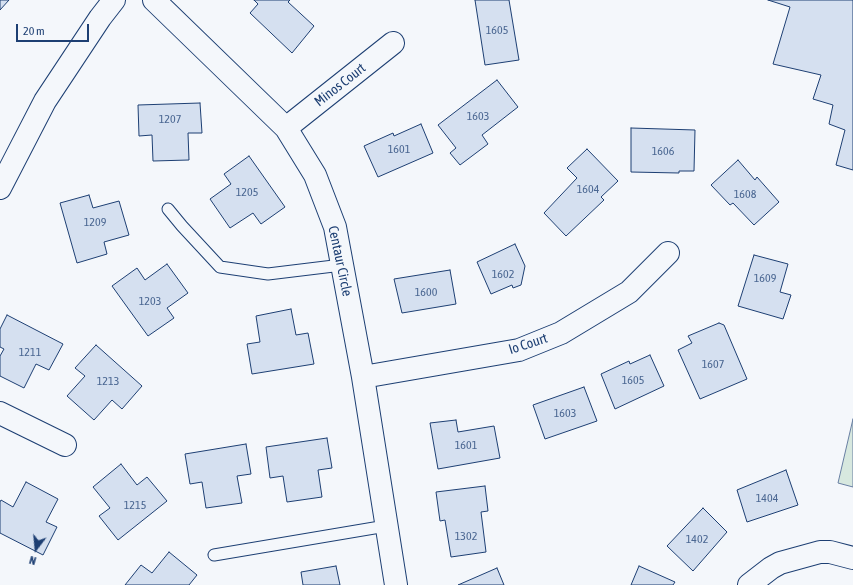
<!DOCTYPE html>
<html>
<head>
<meta charset="utf-8">
<style>
	body { margin:0 }
	#map { position:relative; width:853px; height:585px; overflow:hidden; background:#f4f7fb; font-family:"Asap Condensed",sans-serif }
	canvas { display:block }
	.north { position:absolute; left:16px; top:529px; width:40px; height:40px; -webkit-text-stroke:3px #f4f7fb; paint-order:stroke; rotate:196deg; font-size:11px; font-weight:700; line-height:16px; text-align:center; color:#1d3f73 }
	.north::after { content:''; display:block; margin:auto; width:14px; height:18px; background:#1d3f73; clip-path:polygon(50% 0,100% 100%,50% 72%,0 100%) }
	.scale { position:absolute; left:16px; top:24px; width:73px; height:18px; box-sizing:border-box; border:2px solid #1d3f73; border-top:0; padding-left:5px; font-size:12px; line-height:14px; white-space:nowrap; color:#1d3f73; -webkit-text-stroke:3px #f4f7fb; paint-order:stroke }
</style>
</head>
<body>
<div id="map">
<canvas width="853" height="585"></canvas>
<div class="north">N</div>
<div class="scale">20 m</div>
</div>
<script>
const c = document.querySelector('canvas').getContext('2d');
c.lineJoin = 'round';
function paint(path, color) { c.fillStyle = color; c.fill(path, 'evenodd'); }
const poly = rows => new Path2D(rows.map(r => 'M' + r).join(''));
function strokePath(path, color, width, dash) { c.strokeStyle = color; c.lineWidth = width; c.lineCap = dash ? 'butt' : 'round'; c.setLineDash(dash || []); c.stroke(path); }
function drawText(font, color, halo, rows, align = 'center') {
  c.font = font + ' "Asap Condensed",sans-serif'; c.lineWidth = 3; c.setLineDash([]); c.textBaseline = 'middle'; c.strokeStyle = halo; c.fillStyle = color; for (const [text, x, y, turn = 0] of rows) {
    c.save(); c.translate(x, y); c.rotate((+turn || 0) * Math.PI / 180); c.textAlign = isNaN(turn) ? turn : align; if (halo) c.strokeText(text, 0, 0); c.fillText(text, 0, 0); c.restore();
  }
}
const green = poly([
	[853,419,853,487,838,483,853,419]
]);
const building = poly([
	[0,0,9,0,0,10,0,0],
	[254,0,290,0,288,2,314,26,292,53,250,13,258,4,254,0],
	[475,0,509,0,519,60,485,65,475,0],
	[768,0,853,0,853,170,836,165,845,130,829,124,833,105,813,99,821,75,773,64,790,7,768,0],
	[497,80,518,107,482,135,488,144,460,165,450,153,456,148,438,125,497,80],
	[200,103,202,133,188,133,189,160,153,161,152,135,139,136,138,105,200,103],
	[421,124,433,153,378,177,364,146,393,133,394,136,421,124],
	[631,128,695,130,694,171,679,171,679,173,631,172,631,128],
	[587,149,618,181,601,197,604,200,566,236,544,213,577,178,567,168,587,149],
	[249,156,285,207,261,224,253,213,230,228,210,199,231,184,224,174,249,156],
	[738,160,755,180,757,177,779,202,754,225,733,203,730,205,711,185,738,160],
	[89,195,93,208,119,201,129,235,104,242,107,254,77,263,60,203,89,195],
	[515,244,525,266,521,285,513,288,512,285,491,294,477,262,515,244],
	[754,255,788,264,780,292,791,295,783,319,738,306,754,255],
	[167,264,188,293,167,308,174,318,148,336,112,286,137,268,145,280,167,264],
	[450,270,456,304,402,313,394,279,450,270],
	[291,309,296,335,308,333,314,364,252,374,247,344,260,342,256,316,291,309],
	[7,315,63,344,49,370,36,364,24,388,0,376,0,356,4,349,0,347,0,329,7,315],
	[719,323,724,325,747,379,700,399,678,350,692,343,688,336,719,323],
	[96,345,142,386,122,409,112,400,94,420,67,396,85,376,75,368,96,345],
	[650,355,664,386,615,409,601,374,629,361,630,364,650,355],
	[584,387,597,421,545,439,533,405,584,387],
	[456,420,458,432,494,426,500,458,438,469,430,423,456,420],
	[327,438,332,468,318,470,322,497,287,502,283,476,270,478,266,447,327,438],
	[246,444,251,474,237,476,242,503,206,508,202,482,190,484,185,454,246,444],
	[121,464,137,485,147,477,167,501,118,540,99,516,110,508,93,487,121,464],
	[786,470,798,505,747,522,737,490,786,470],
	[26,482,58,499,46,522,57,527,43,555,0,533,0,502,1,500,13,507,26,482],
	[485,486,488,511,481,512,486,552,451,557,445,520,440,521,436,492,485,486],
	[703,508,727,532,693,571,667,546,703,508],
	[169,552,197,575,189,585,125,585,141,565,152,573,169,552],
	[336,566,340,585,303,585,301,572,336,566],
	[639,566,675,582,673,585,631,585,639,566],
	[497,568,504,585,458,585,497,568]
]);
const service = poly([
	[168,209,182,226,220,267,268,274,342,265],
	[214,555,386,526]
]);
const minor = poly([
	[154,0,286,128,315,175,335,227,363,377,396,585],
	[286,128,393,43],
	[363,377,519,350,561,333,629,292,668,253],
	[0,413,65,445],
	[749,585,771,568,780,563,820,552,830,552,853,558]
]);
const tertiary = poly([
	[0,188,45,101,100,18,114,0]
]);
const numberNames = [
	["1605",497,30],
	["1603",478,116],
	["1207",170,119],
	["1601",399,149],
	["1606",663,151],
	["1604",588,189],
	["1205",247,192],
	["1608",745,194],
	["1209",95,222],
	["1602",503,274],
	["1609",765,278],
	["1600",426,292],
	["1203",150,301],
	["1211",30,352],
	["1607",713,364],
	["1605",633,380],
	["1213",108,381],
	["1603",565,413],
	["1601",466,445],
	["1404",767,498],
	["1215",135,505],
	["1302",466,536],
	["1402",697,539]
];
const streetNames = [
	["Minos Court",340,85,-38],
	["Centaur Circle",340,261,78],
	["Io Court",528,344,-18]
];
paint(green, '#d7e8df');
strokePath(green, '#687fa3', 1);
paint(building, '#d5e0f0');
strokePath(building, '#1d3f73', 1);
strokePath(service, '#1d3f73', 13);
strokePath(minor, '#1d3f73', 24);
strokePath(tertiary, '#1d3f73', 24);
strokePath(service, '#f4f7fb', 11);
strokePath(minor, '#f4f7fb', 22);
strokePath(tertiary, '#f4f7fb', 22);
drawText('12px', '#4b6792', null, numberNames);
drawText('14px', '#1d3f73', '#f4f7fb', streetNames);
</script>
</body>
</html>
